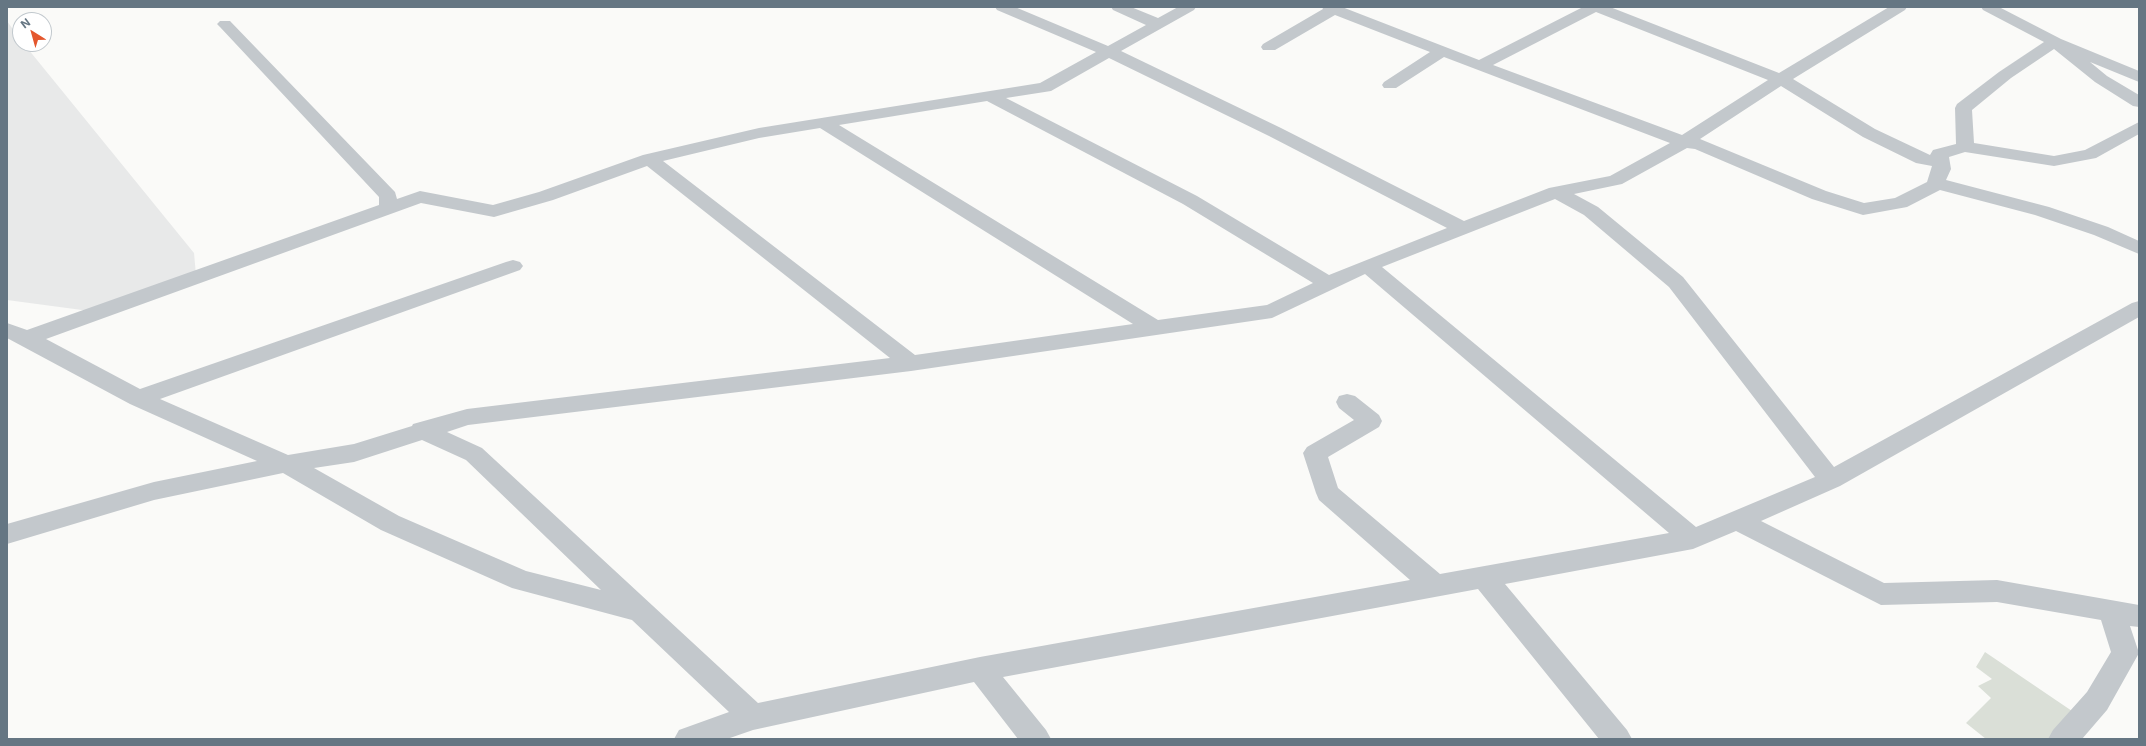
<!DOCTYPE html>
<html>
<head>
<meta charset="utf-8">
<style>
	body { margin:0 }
	#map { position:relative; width:2146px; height:746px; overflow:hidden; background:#fafaf8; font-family:Inter,sans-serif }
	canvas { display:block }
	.frame { position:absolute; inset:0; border:8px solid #657683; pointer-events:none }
	.north { position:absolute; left:12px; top:12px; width:40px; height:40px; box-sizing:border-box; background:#fff; border:1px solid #c1c8cd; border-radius:50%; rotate:323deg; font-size:11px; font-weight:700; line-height:16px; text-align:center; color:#657683 }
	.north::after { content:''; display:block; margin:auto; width:14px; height:18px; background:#e4572e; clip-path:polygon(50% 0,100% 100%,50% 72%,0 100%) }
</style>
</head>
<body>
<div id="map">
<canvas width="2146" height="746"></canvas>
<div class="frame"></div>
<div class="north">N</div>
</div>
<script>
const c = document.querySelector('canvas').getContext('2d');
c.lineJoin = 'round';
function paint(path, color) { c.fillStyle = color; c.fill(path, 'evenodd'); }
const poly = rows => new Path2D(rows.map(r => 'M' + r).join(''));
const built = poly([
	[7,21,20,39,20,44,24,44,194,253,196,275,97,312,7,300]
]);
const green = poly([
	[1985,652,2072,711,2053,739,1986,739,1966,723,1991,698,1978,686,1992,679,1976,667]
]);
const minor = poly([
	[995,7,1015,7,1108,46,1146,25,1113,10,1111,7,1131,7,1158,18,1178,7,1196,7,1194,10,1121,51,1281,128,1464,221,1549,188,1610,176,1670,143,1444,57,1396,88,1384,88,1382,85,1384,82,1430,52,1335,15,1275,50,1263,50,1261,47,1263,44,1323,9,1322,7,1342,7,1479,60,1583,7,1610,7,1779,73,1889,7,1907,7,1905,10,1793,79,1875,129,1930,155,1933,150,1956,144,1955,108,1957,104,1999,72,2044,42,1983,10,1981,7,1999,7,2061,39,2139,71,2139,82,2090,62,2107,76,2139,95,2139,107,2133,106,2095,82,2054,49,2011,78,1972,110,1974,143,2054,156,2085,150,2139,122,2139,134,2096,158,2054,166,1965,152,1949,157,1951,169,1946,180,2049,207,2108,227,2139,241,2139,254,2094,235,2035,215,1940,190,1907,207,1863,215,1812,199,1695,149,1687,148,1622,184,1574,194,1598,207,1683,277,1834,467,2132,303,2139,301,2139,317,1840,486,1761,521,1884,583,1997,580,2139,605,2139,627,2130,626,2139,653,2107,710,2082,739,2048,739,2053,730,2087,692,2111,652,2101,620,1997,602,1881,605,1736,531,1693,549,1505,584,1627,730,1632,739,1599,739,1478,589,1003,677,1046,730,1051,739,1018,739,974,682,753,730,727,739,674,739,679,730,729,712,632,620,512,588,381,530,283,473,154,500,7,544,7,524,154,482,257,461,130,404,7,338,7,323,27,330,379,205,379,197,220,27,217,24,220,21,230,21,395,192,397,199,420,191,493,205,539,192,643,155,759,128,1040,83,1096,52,997,10,995,7],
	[1596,12,1768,80,1682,135,1493,65,1596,12],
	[1109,58,1269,136,1447,228,1329,275,1197,196,1006,98,1051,91,1109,58],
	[1781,86,1863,137,1916,163,1932,166,1927,182,1895,198,1864,203,1826,191,1700,139,1781,86],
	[987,101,1183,204,1313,283,1267,305,1158,320,839,125,987,101],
	[820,128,1133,324,915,355,663,161,759,138,820,128],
	[647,166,890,358,467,409,413,424,412,426,354,444,288,455,160,399,520,270,523,266,520,262,513,260,506,262,140,389,46,339,421,203,494,217,553,200,647,166],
	[1555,199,1584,215,1669,287,1815,477,1696,527,1382,267,1555,199],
	[1365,274,1669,533,1440,574,1338,488,1328,457,1379,427,1382,421,1379,415,1355,396,1347,394,1339,396,1336,402,1339,408,1354,420,1307,447,1303,453,1316,493,1319,500,1410,580,980,657,758,703,482,448,447,432,468,425,911,371,1272,318,1365,274],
	[422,440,466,460,601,590,526,571,399,516,314,468,354,462,422,440]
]);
paint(built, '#e8e9e9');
paint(green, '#dadfd7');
paint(minor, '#c3c8cc');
</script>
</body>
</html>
